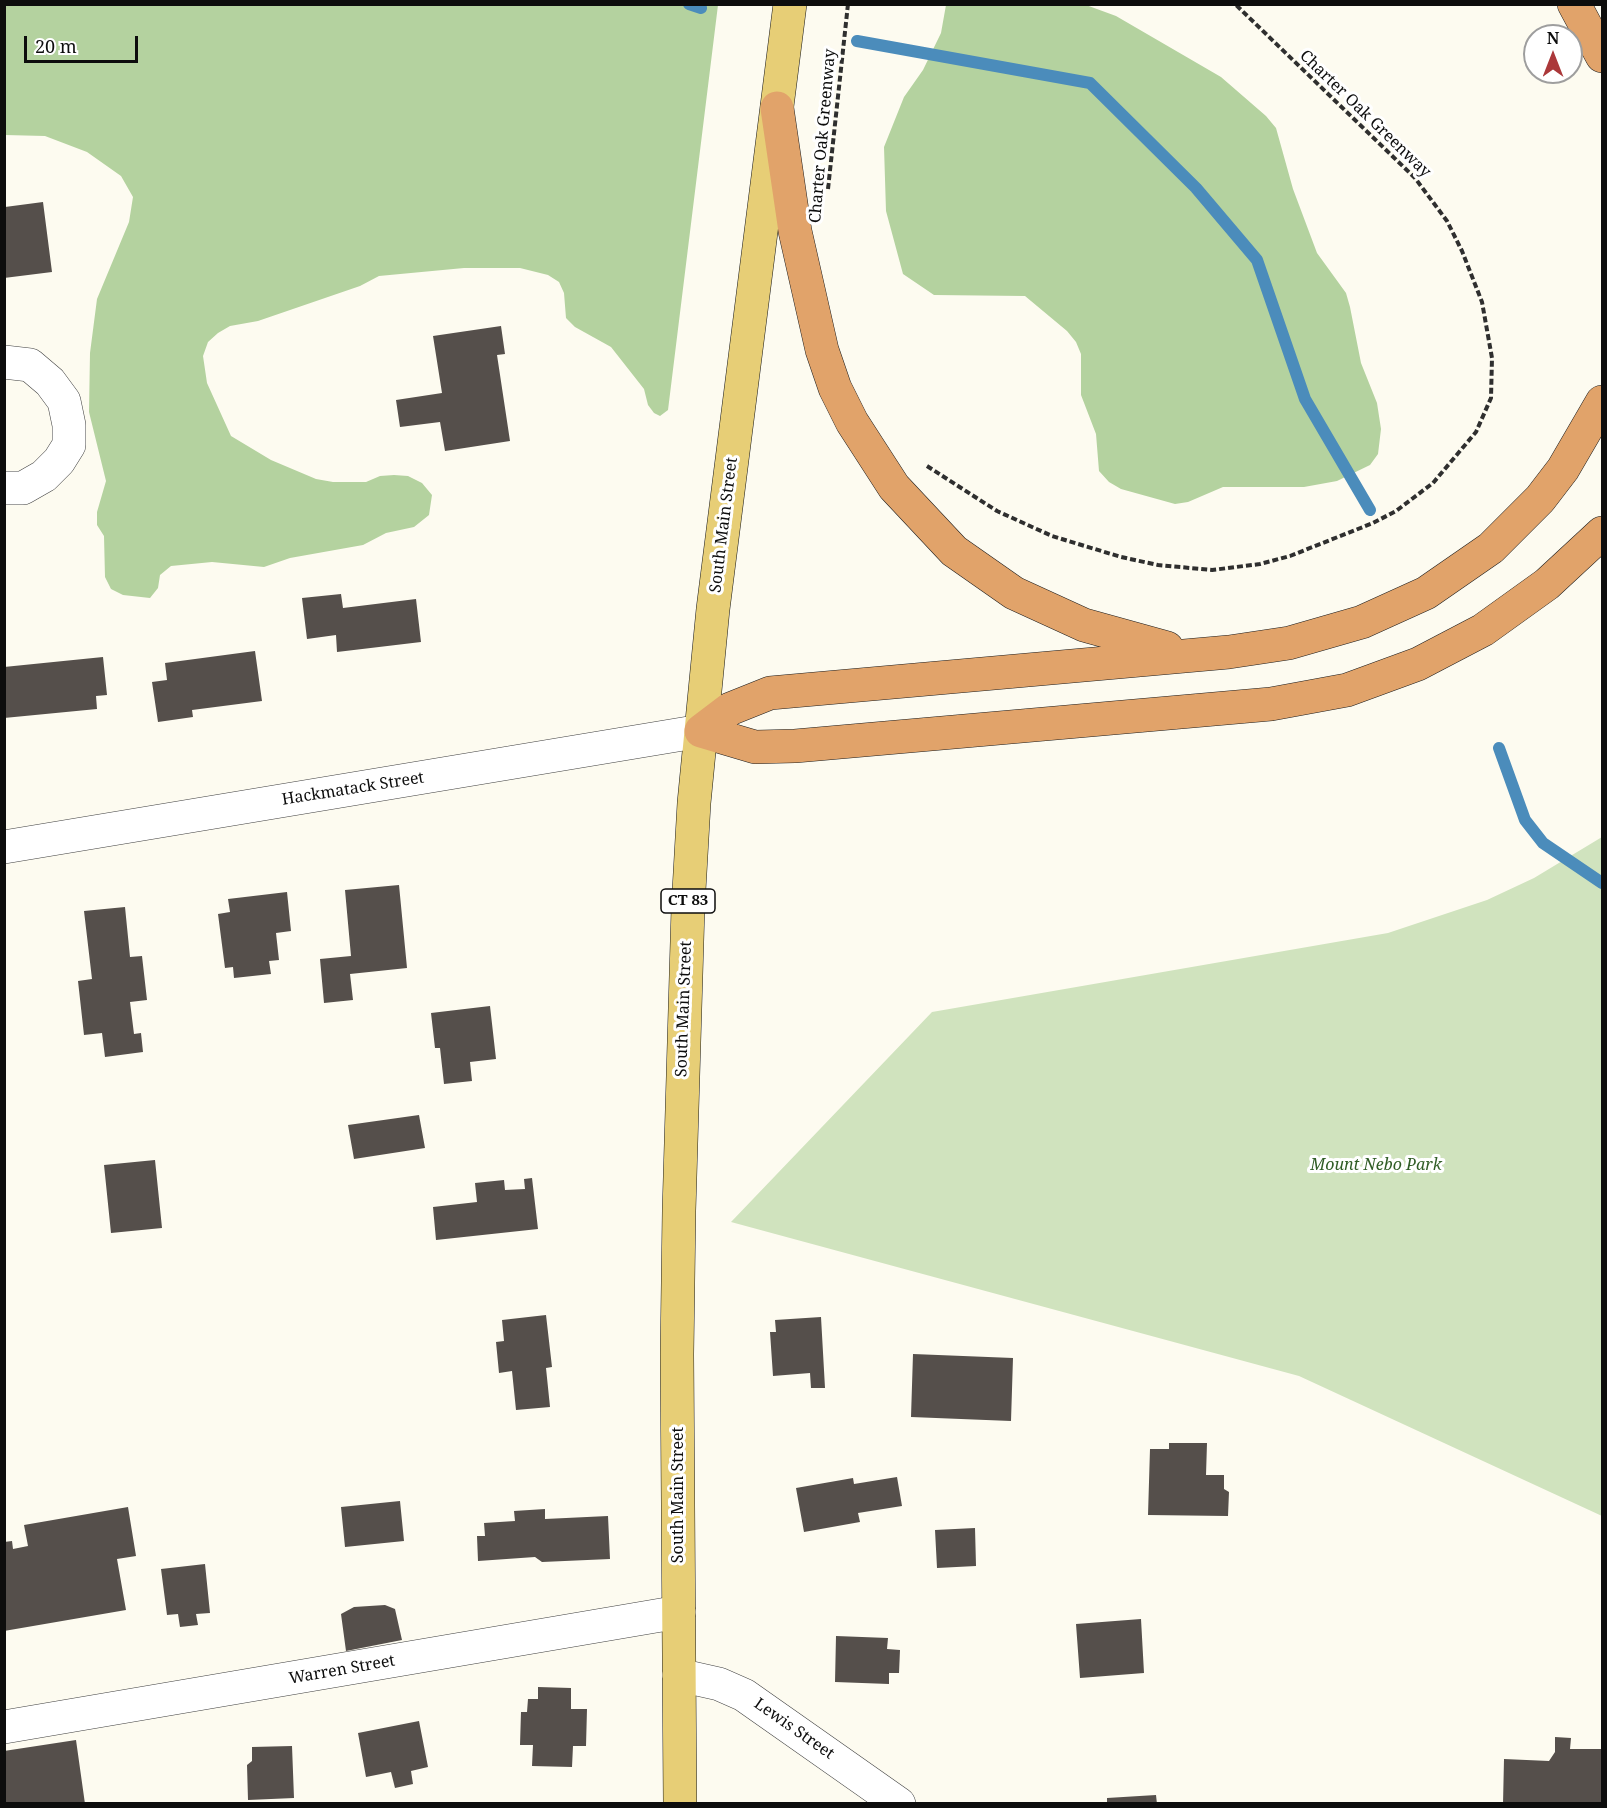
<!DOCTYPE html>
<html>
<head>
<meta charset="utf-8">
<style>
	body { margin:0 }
	#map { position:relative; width:1607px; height:1808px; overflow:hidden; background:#fdfbf0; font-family:"Noto Serif",serif }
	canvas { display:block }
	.frame { position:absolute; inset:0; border:6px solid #0d0d0d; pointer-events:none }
	.north { position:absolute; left:1523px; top:24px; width:60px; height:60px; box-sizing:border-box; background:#fff; border:2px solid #9e9e9e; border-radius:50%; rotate:0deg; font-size:16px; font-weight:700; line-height:24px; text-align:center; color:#0d0d0d }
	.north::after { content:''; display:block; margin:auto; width:21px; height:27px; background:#ab383a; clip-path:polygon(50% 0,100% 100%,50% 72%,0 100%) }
	.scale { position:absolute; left:24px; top:36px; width:114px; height:27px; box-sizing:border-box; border:3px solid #0d0d0d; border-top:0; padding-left:8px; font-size:18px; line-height:21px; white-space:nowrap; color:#0d0d0d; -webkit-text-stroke:4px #fff; paint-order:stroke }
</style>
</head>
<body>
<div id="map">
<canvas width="1607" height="1808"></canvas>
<div class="frame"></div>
<div class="north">N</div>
<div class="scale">20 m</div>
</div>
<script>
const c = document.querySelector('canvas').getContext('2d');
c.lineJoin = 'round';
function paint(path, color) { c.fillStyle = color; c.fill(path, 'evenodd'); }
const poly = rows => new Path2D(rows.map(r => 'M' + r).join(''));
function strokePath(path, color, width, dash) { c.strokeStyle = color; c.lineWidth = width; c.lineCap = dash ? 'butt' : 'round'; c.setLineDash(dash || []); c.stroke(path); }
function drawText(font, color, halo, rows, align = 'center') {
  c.font = font + ' "Noto Serif",serif'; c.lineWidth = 6; c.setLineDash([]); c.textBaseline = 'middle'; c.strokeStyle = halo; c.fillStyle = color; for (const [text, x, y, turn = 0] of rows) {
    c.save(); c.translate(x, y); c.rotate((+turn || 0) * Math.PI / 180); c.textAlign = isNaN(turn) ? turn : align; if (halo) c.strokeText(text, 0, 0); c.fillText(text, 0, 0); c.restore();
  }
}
const green = poly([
	[1602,837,1602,1516,1299,1376,731,1222,932,1012,1388,933,1487,900,1534,878]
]);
const forest = poly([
	[4,5,718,5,668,410,660,416,654,413,648,405,644,389,611,347,575,327,566,318,564,293,559,282,548,275,520,268,464,268,379,276,360,286,258,321,230,326,218,333,208,342,203,356,207,383,231,436,271,460,316,479,333,482,366,482,380,476,394,475,408,476,422,483,432,495,429,515,414,527,386,533,363,545,290,558,264,567,212,562,171,566,160,575,158,588,150,598,123,595,111,589,105,577,104,536,97,525,97,512,106,481,89,412,90,353,97,299,129,222,133,197,121,176,87,152,45,136,5,135],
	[946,5,1086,5,1116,16,1221,77,1266,116,1276,128,1293,189,1317,253,1346,293,1350,307,1361,363,1377,403,1381,429,1378,454,1370,465,1337,481,1304,487,1223,487,1188,502,1175,504,1121,489,1109,482,1099,471,1096,434,1081,395,1081,354,1076,342,1067,331,1025,296,934,295,903,274,886,211,884,147,904,97,923,70,941,33]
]);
const stream = poly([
	[689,4,701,8],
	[857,41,1090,83,1196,188,1257,260,1305,399,1370,510],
	[1499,748,1525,820,1543,843,1602,883]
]);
const building = poly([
	[43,202,52,272,4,278,5,207],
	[501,326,505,354,497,355,510,441,445,451,440,422,400,427,396,400,442,393,433,336],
	[341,594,343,608,416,599,421,642,337,652,336,635,307,639,302,598],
	[255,651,262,701,192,710,193,717,158,722,152,682,167,680,165,663],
	[103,657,107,695,96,696,97,709,4,718,4,667],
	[399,885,407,968,350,974,353,1000,324,1003,320,959,351,956,345,890],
	[287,892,291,931,276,933,279,960,269,961,271,974,234,978,233,967,225,968,218,914,230,912,228,899],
	[125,907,130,957,142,956,147,1000,130,1002,134,1034,141,1033,143,1052,105,1057,102,1033,84,1035,78,981,92,979,84,911],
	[490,1006,496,1059,470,1062,472,1081,444,1084,440,1048,435,1048,431,1013],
	[419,1115,425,1148,354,1159,348,1125],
	[155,1160,162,1228,111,1233,104,1165],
	[532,1178,538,1229,436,1240,433,1207,477,1202,475,1183,504,1180,505,1190,525,1189,524,1179],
	[546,1315,552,1367,546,1368,550,1407,516,1410,512,1371,499,1373,496,1342,504,1341,502,1320],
	[821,1317,825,1388,811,1388,810,1373,773,1376,770,1332,776,1332,775,1320],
	[913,1354,1013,1358,1011,1421,911,1417],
	[1169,1443,1207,1443,1206,1475,1224,1475,1224,1489,1229,1492,1228,1516,1148,1515,1150,1449,1169,1449],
	[897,1477,902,1506,858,1513,860,1522,804,1532,796,1488,853,1478,854,1484],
	[400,1501,404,1541,345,1547,341,1507],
	[128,1507,136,1556,117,1559,126,1610,4,1631,4,1542,12,1541,13,1549,28,1546,24,1525],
	[545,1509,545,1519,608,1516,610,1559,542,1562,535,1557,478,1561,477,1536,485,1536,484,1523,515,1521,514,1511],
	[975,1528,976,1566,937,1568,935,1530],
	[205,1564,210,1613,196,1614,198,1625,180,1627,178,1614,167,1615,161,1569],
	[385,1605,395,1609,402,1640,346,1651,341,1614,354,1607],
	[1141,1619,1144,1673,1080,1678,1076,1624],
	[836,1636,888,1638,887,1649,900,1650,899,1673,889,1673,889,1684,835,1682],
	[538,1687,571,1688,571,1709,587,1709,586,1746,573,1746,572,1767,532,1766,533,1745,520,1745,521,1712,527,1712,528,1699,538,1699],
	[419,1721,428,1767,411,1771,413,1784,395,1788,391,1772,366,1777,358,1733],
	[1555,1737,1571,1738,1570,1749,1602,1749,1602,1804,1503,1804,1504,1759,1549,1761,1555,1752],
	[76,1740,85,1804,4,1804,4,1751],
	[292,1746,294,1798,248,1800,247,1765,252,1761,252,1747],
	[1156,1795,1157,1804,1107,1804,1107,1798]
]);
const path = poly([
	[828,189,848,4],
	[927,466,997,511,1052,536,1121,557,1158,565,1212,570,1260,564,1290,556,1373,523,1396,511,1433,483,1476,432,1491,398,1492,358,1482,302,1462,251,1447,221,1415,178,1235,4]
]);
const minor = poly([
	[4,362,30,365,50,382,64,401,69,425,69,445,59,461,44,476,23,488,4,488],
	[679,1675,719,1684,744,1695,899,1804],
	[4,1727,679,1612]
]);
const tertiary = poly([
	[4,847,701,731]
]);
const primary = poly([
	[680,1804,677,1354,679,1211,688,908,694,803,713,609,790,4]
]);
const motorway = poly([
	[1574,4,1602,56],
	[777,108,795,231,822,350,835,388,852,422,894,487,954,551,1014,593,1084,625,1167,648],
	[701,731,730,709,770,693,1229,652,1289,643,1362,622,1426,593,1491,548,1540,499,1563,469,1602,402],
	[701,731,755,747,795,746,1271,704,1347,690,1418,664,1483,630,1547,584,1602,533]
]);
const shields = [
	[688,901,54]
];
const shieldNames = [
	["CT 83",688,901]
];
const streetNames = [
	["Charter Oak Greenway",1365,114,44],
	["Charter Oak Greenway",823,136,-85],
	["South Main Street",724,525,-83],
	["Hackmatack Street",353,789,-9],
	["South Main Street",684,1009,-88],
	["South Main Street",678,1495,-90],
	["Warren Street",342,1670,-10],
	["Lewis Street",794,1729,35]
];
const parkNames = [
	["Mount Nebo Park",1376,1165]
];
paint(green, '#d0e3be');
paint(forest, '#b4d29f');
strokePath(stream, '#4b8cbb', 12);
paint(building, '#554f4b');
strokePath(minor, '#404040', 34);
strokePath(tertiary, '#404040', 34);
strokePath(primary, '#1e1e1e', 34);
strokePath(motorway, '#1e1e1e', 34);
strokePath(path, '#2f2f2f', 4, [6, 3]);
strokePath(minor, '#fff', 33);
strokePath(tertiary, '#fff', 33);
strokePath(primary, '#e7ce76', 33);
strokePath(motorway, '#e1a36a', 33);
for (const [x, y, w] of shields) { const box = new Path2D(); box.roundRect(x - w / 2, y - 12, w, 24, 4.5); c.fillStyle = '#fff'; c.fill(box); strokePath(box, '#0d0d0d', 1.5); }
drawText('bold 15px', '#0d0d0d', null, shieldNames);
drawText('16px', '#0d0d0d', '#fff', streetNames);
drawText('italic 16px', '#305d26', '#fff', parkNames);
</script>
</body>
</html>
